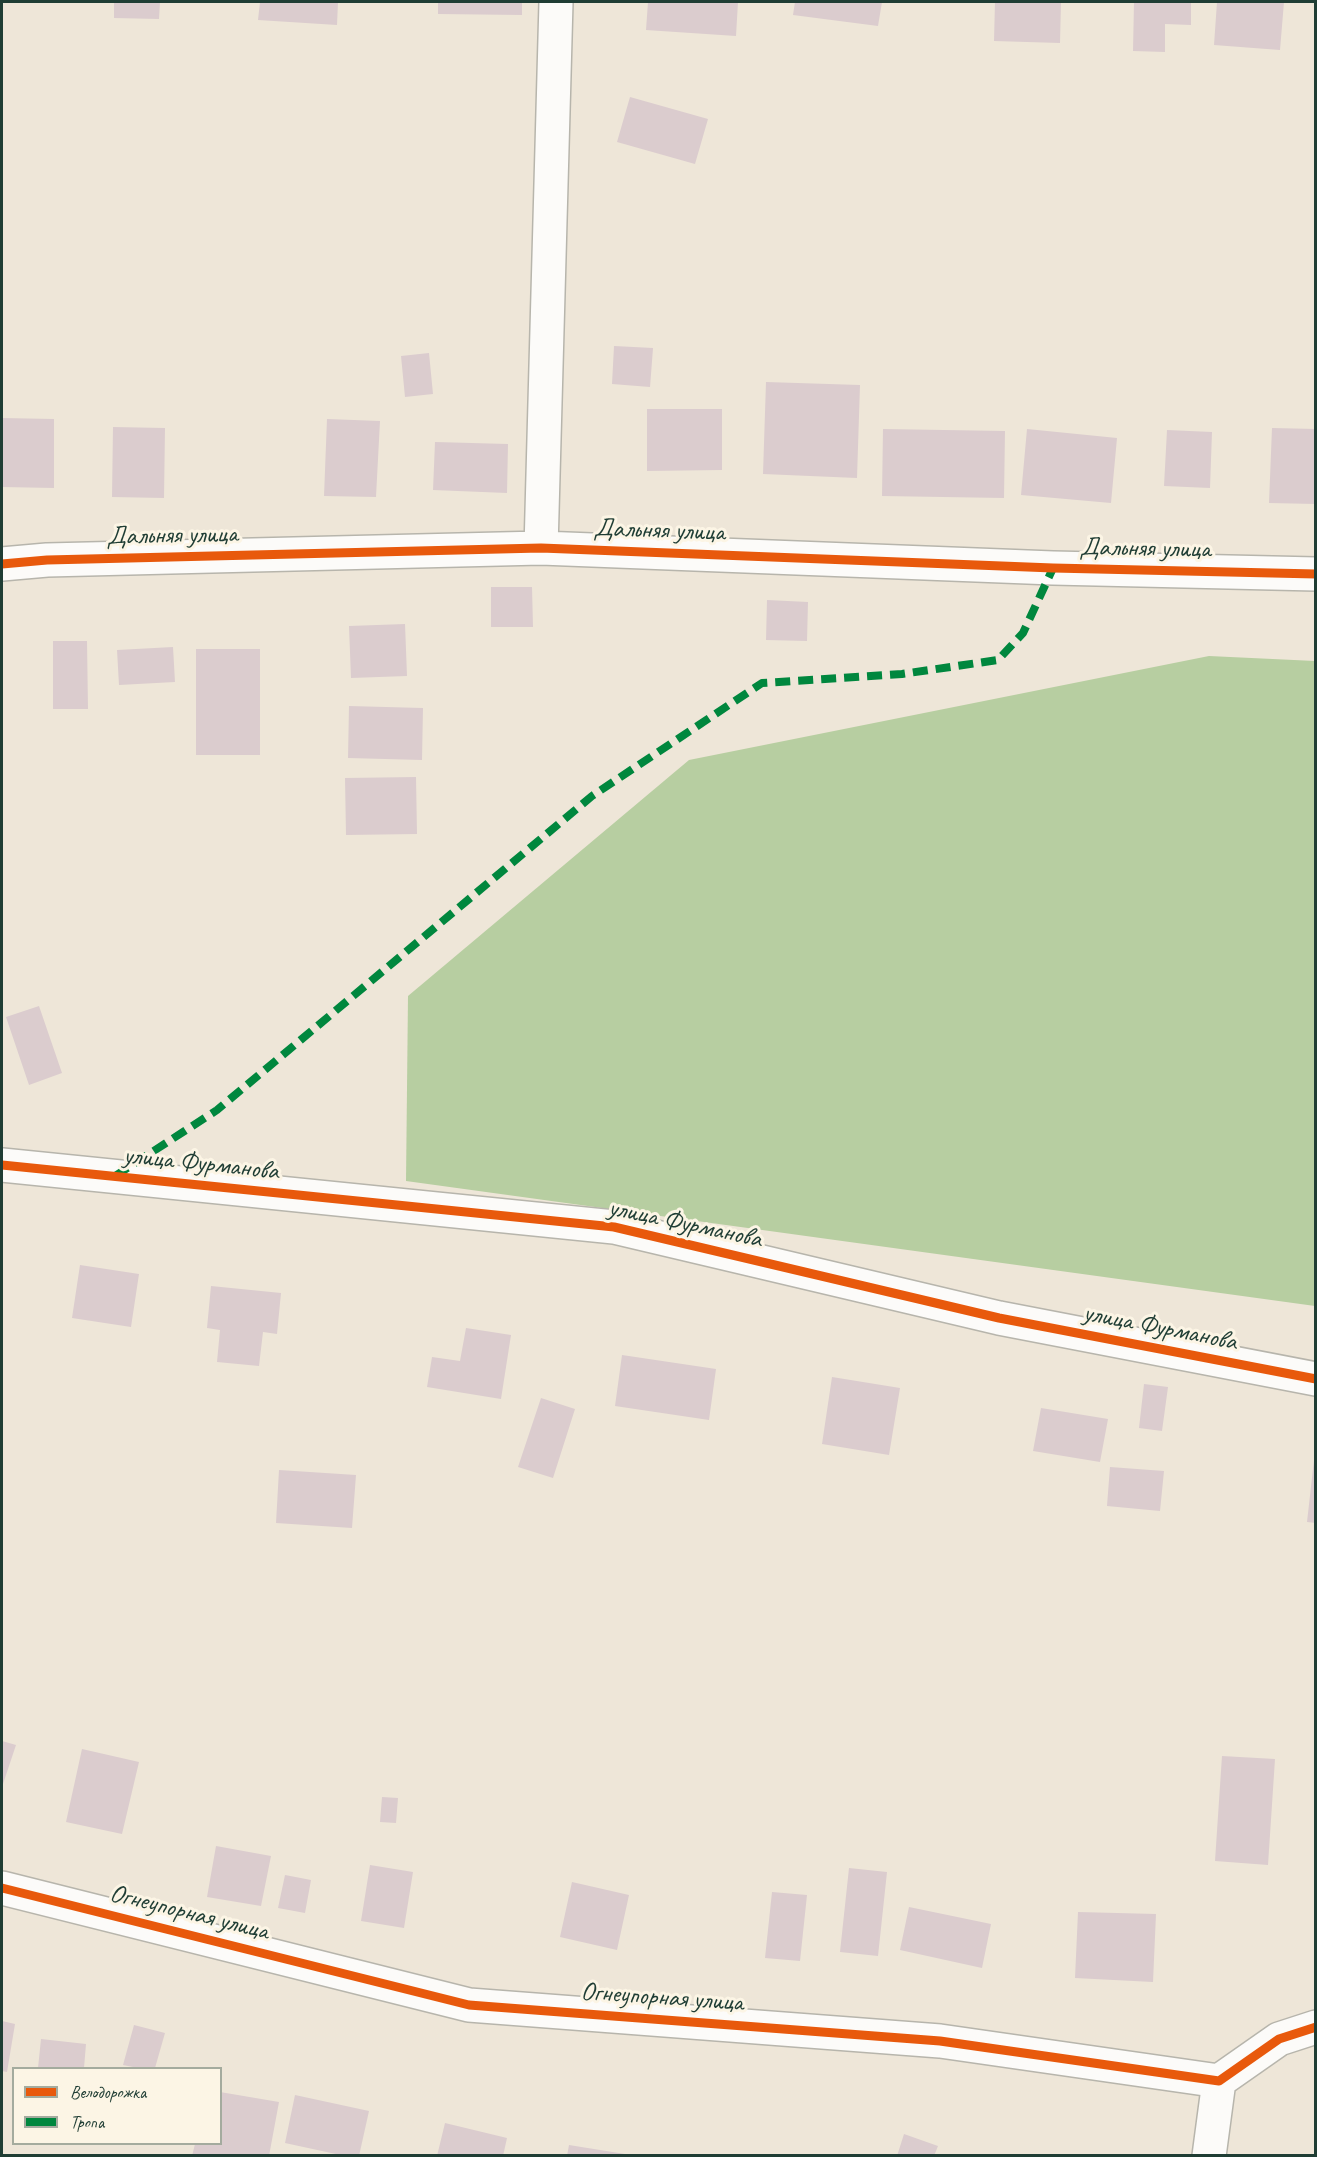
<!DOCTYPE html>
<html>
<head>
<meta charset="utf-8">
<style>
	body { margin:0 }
	#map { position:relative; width:1317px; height:2157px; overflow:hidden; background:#eee6d8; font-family:Caveat,sans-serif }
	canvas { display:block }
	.frame { position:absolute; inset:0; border:3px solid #1f3d34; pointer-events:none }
	.legend { position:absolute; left:12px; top:2067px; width:210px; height:78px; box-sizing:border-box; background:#fcf5e5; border:2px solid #a4ab9e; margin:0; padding:8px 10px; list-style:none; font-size:18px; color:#1f3d34 }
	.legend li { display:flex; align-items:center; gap:12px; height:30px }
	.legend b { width:30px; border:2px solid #a4ab9e }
</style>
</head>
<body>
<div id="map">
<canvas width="1317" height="2157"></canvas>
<div class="frame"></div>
<ul class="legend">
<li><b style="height:8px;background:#e8590c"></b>Велодорожка</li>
<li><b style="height:8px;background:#00873e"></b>Тропа</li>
</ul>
</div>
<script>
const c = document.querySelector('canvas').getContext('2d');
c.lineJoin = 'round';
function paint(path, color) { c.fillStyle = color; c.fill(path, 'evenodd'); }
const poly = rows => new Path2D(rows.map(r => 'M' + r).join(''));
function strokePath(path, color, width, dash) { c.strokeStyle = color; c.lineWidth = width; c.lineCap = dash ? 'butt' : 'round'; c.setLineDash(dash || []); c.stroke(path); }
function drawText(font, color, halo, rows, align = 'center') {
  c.font = font + ' Caveat,sans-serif'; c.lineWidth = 6; c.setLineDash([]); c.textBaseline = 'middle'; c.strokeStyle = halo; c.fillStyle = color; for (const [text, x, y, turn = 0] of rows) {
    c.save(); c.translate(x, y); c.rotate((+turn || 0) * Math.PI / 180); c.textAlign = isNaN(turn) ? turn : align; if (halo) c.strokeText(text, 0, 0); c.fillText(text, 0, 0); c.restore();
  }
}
const forest = poly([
	[1209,656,1315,661,1315,1306,406,1181,408,996,689,760]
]);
const building = poly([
	[114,2,160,2,159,19,114,18],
	[260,2,338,2,337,25,258,20],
	[438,2,522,2,522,15,438,14],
	[648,2,738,2,736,36,646,30],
	[795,2,882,2,878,26,793,15],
	[995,2,1061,2,1060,43,994,41],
	[1134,2,1191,2,1191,25,1165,24,1165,52,1133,51],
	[1217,2,1284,2,1280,50,1214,45],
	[630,97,708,119,695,164,617,142],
	[614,346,653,348,650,387,612,384],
	[429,353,433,394,405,397,401,356],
	[766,382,860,385,857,478,763,474],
	[647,409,722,409,722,470,647,471],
	[2,418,54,419,54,488,2,487],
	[327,419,380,421,376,497,324,496],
	[113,427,165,428,164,498,112,497],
	[1272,428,1316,429,1316,504,1269,503],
	[883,429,1005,431,1004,498,882,496],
	[1027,429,1117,438,1111,503,1021,495],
	[1167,430,1212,432,1210,488,1164,486],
	[435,442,508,444,507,493,433,490],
	[491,587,532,587,533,627,491,627],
	[767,600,808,602,807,641,766,640],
	[405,624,407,676,351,678,349,626],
	[53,641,87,641,88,709,53,709],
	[173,647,175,682,119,685,117,650],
	[196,649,260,649,260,755,196,755],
	[349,706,423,708,422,760,348,758],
	[416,777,417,834,346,835,345,778],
	[39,1006,62,1073,29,1085,6,1017],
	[80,1265,139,1274,131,1327,72,1318],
	[211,1286,281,1293,277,1334,263,1332,259,1366,217,1362,220,1330,207,1328],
	[466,1328,511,1335,501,1399,427,1387,432,1357,460,1361],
	[622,1355,716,1369,709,1420,615,1406],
	[832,1377,900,1388,889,1455,822,1444],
	[1144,1384,1168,1387,1162,1431,1139,1428],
	[541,1398,575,1409,553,1478,518,1467],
	[1041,1408,1108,1419,1100,1462,1033,1451],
	[1314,1460,1316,1460,1316,1523,1307,1522],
	[1110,1467,1164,1471,1160,1511,1107,1506],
	[279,1470,356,1475,352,1528,276,1523],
	[2,1741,16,1745,2,1787],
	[82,1749,139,1762,122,1834,66,1822],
	[1222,1756,1275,1759,1268,1865,1215,1861],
	[382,1797,398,1798,396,1823,380,1822],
	[216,1846,271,1856,261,1906,207,1897],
	[370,1865,413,1872,404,1928,361,1921],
	[849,1868,887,1872,878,1956,840,1952],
	[285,1875,311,1880,305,1913,278,1908],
	[572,1882,629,1895,617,1950,560,1937],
	[772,1892,807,1895,800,1961,765,1958],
	[909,1907,991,1924,982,1968,900,1950],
	[1078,1912,1156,1914,1153,1982,1075,1978],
	[2,2021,15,2024,7,2072,2,2071],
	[134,2025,165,2033,155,2068,138,2068,123,2065],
	[41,2039,86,2044,84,2068,38,2068],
	[220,2092,279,2102,269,2156,192,2156,195,2144,220,2144],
	[295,2095,369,2111,359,2156,345,2156,285,2143],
	[445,2123,507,2138,503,2156,437,2156],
	[904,2134,938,2146,934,2156,897,2156],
	[569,2145,625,2154,625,2156,567,2156]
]);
const street = poly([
	[541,548,556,2],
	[2,564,47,560,541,548,1053,568,1316,574],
	[2,1165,614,1227,999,1318,1316,1379],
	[2,1888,469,2005,940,2041,1219,2081,1279,2039,1316,2027],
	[1209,2156,1219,2081]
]);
const quiet = poly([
	[115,1176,217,1110,592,796,762,683,902,674,998,660,1023,633,1053,568]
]);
const cycleway = poly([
	[2,564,47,560,541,548,1053,568,1316,574],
	[2,1165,614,1227,999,1318,1316,1379],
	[2,1888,469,2005,940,2041,1219,2081,1279,2039,1316,2027]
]);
const streetNames = [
	["Дальняя улица",659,531,2],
	["Дальняя улица",172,536,-1],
	["Дальняя улица",1145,549,1],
	["улица Фурманова",201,1164,6],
	["улица Фурманова",685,1224,12],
	["улица Фурманова",1160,1328,11],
	["Огнеупорная улица",189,1913,14],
	["Огнеупорная улица",662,1998,4]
];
paint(forest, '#b7cea1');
paint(building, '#dbccce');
strokePath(street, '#b7b5ac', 36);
strokePath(street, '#fcfbf9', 33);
strokePath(quiet, '#00873e', 8, [15, 8]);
strokePath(cycleway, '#e8590c', 9);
drawText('26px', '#1f3d34', '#fcf5e5', streetNames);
</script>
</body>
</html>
